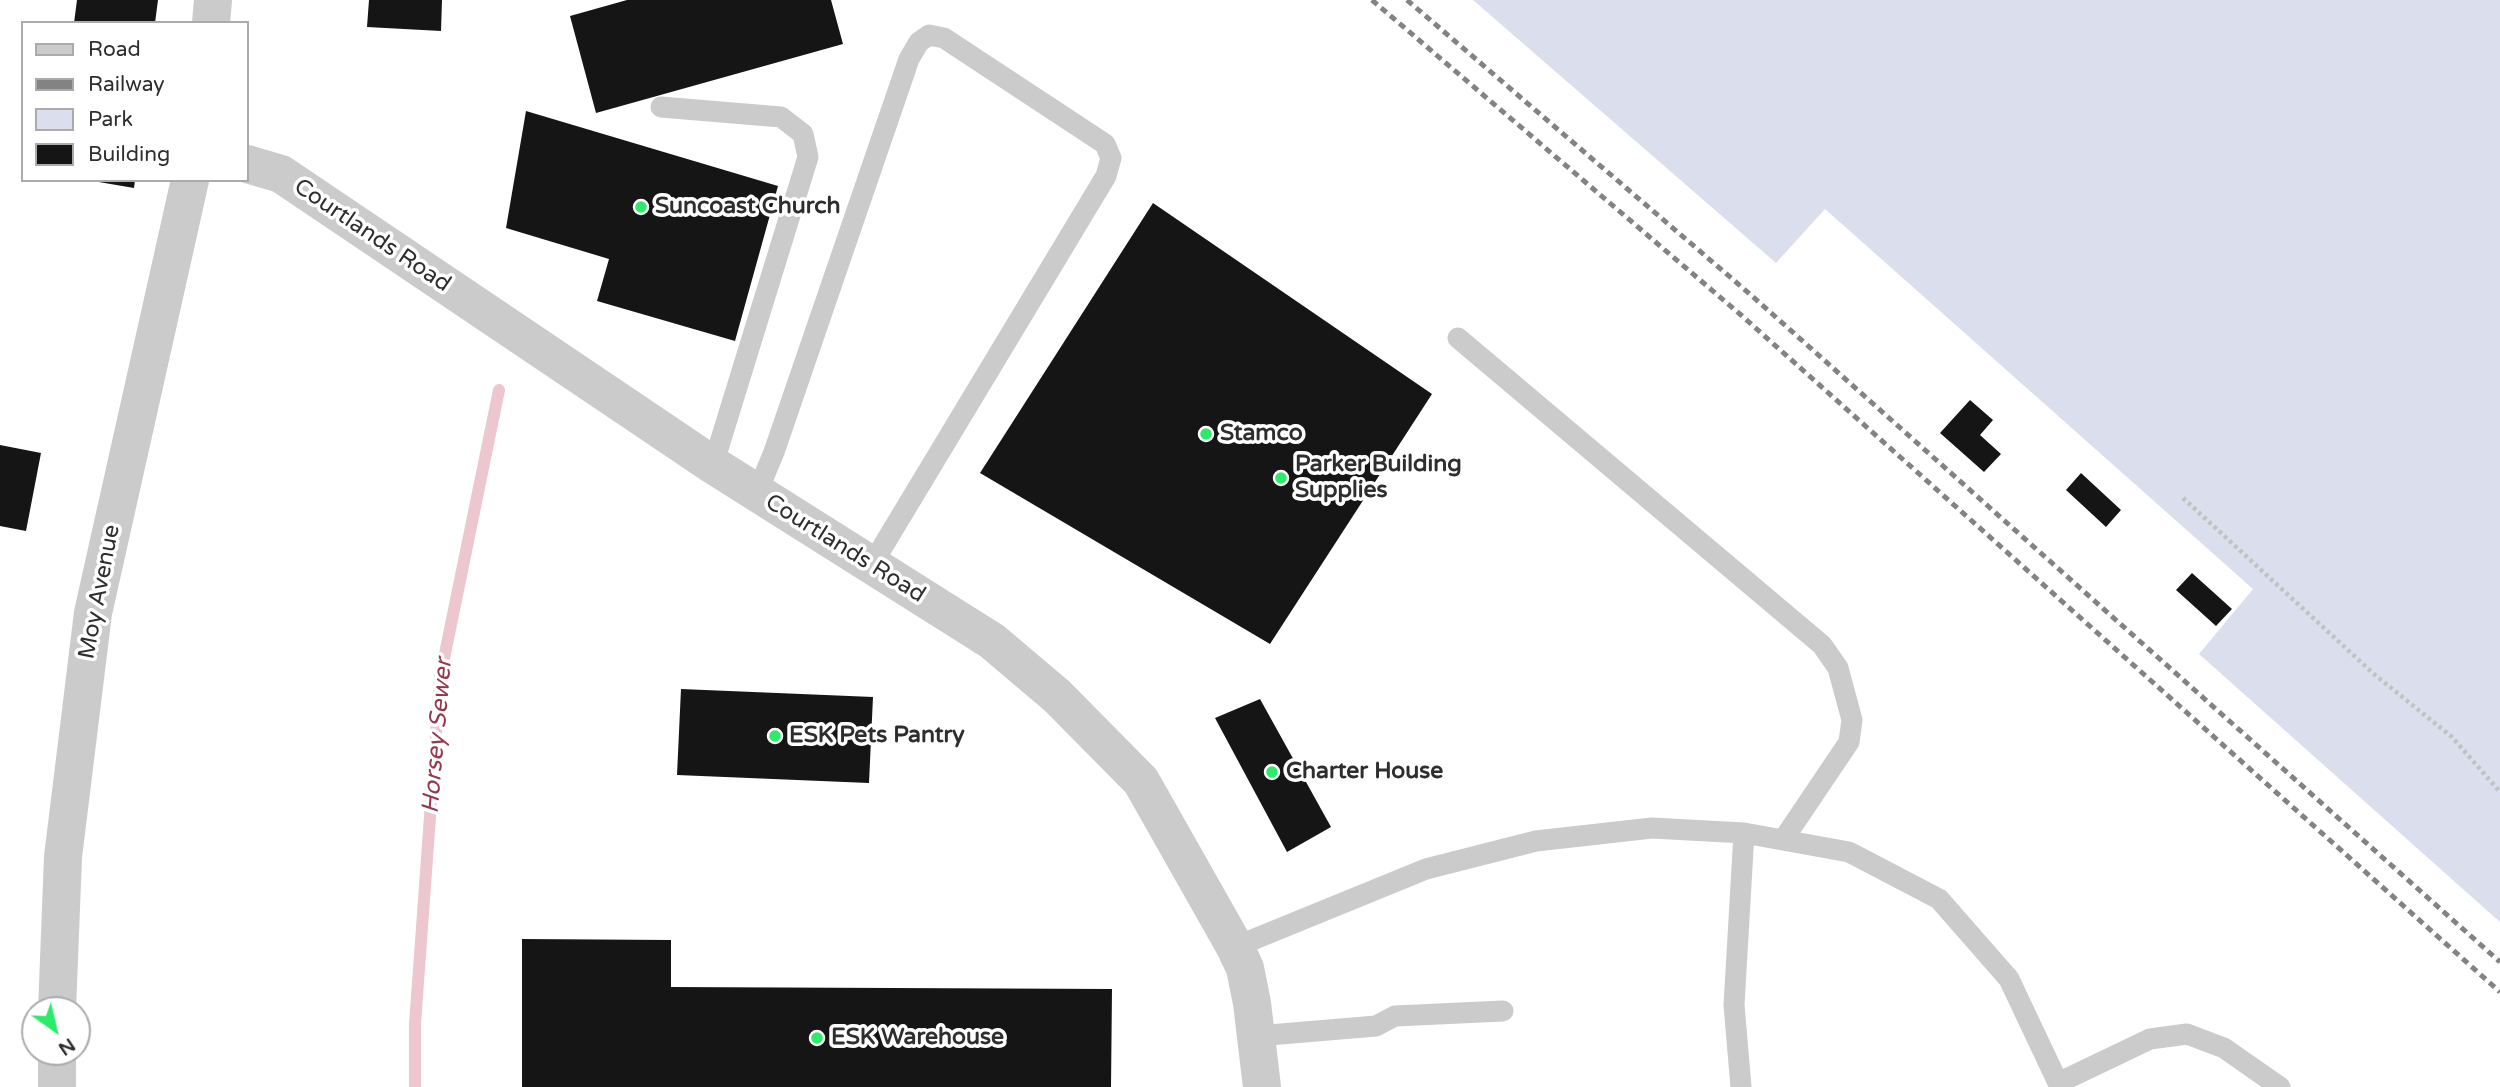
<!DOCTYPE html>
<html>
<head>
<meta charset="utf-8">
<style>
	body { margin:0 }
	#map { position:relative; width:2500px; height:1087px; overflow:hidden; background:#fff; font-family:"Varela Round",sans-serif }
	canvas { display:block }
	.legend { position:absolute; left:21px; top:21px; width:228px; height:161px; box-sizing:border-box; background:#fff; border:2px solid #ababab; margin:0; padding:9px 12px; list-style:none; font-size:21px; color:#2e2e2e }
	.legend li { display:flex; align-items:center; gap:14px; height:35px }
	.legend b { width:35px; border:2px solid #ababab }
	.north { position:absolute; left:21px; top:996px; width:70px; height:70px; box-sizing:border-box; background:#fff; border:2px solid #ababab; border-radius:50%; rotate:146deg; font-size:19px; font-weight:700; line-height:28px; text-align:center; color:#2e2e2e }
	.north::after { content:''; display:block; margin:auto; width:24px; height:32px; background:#2beb69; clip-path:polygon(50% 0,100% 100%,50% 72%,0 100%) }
</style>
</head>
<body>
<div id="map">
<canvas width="2500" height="1087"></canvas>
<ul class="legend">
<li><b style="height:9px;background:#cbcbcb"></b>Road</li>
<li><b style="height:9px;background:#838383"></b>Railway</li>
<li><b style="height:19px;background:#dbdeec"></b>Park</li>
<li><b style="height:19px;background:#151515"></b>Building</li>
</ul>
<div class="north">N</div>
</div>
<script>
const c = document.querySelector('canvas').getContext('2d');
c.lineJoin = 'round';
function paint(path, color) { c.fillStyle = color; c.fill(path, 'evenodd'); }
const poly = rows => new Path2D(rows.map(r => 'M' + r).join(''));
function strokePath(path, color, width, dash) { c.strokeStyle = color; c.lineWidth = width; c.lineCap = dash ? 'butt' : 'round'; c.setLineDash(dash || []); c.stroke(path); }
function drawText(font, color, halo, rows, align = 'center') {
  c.font = font + ' "Varela Round",sans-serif'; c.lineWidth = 7; c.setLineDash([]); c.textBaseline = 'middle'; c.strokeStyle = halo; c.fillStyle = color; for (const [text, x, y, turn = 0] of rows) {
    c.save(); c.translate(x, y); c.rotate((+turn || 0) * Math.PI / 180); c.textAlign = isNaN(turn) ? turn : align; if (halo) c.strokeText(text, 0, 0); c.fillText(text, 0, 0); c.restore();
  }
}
const green = poly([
	[1473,0,2500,0,2500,922,2199,654,2253,589,1825,209,1776,263]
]);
const stream = poly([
	[415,1087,415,1024,440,678,499,390]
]);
const building = poly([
	[77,0,158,0,155,23,74,23],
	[369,0,442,0,441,31,367,27],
	[627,0,831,0,843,44,596,113,570,16],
	[526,111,778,186,735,341,597,301,609,259,506,228],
	[87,180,135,180,134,188],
	[1153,203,1432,394,1270,644,980,473],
	[1970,400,1993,420,1980,435,2001,454,1984,472,1940,433],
	[0,445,41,453,26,531,0,526],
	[2081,473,2121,510,2106,527,2066,490],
	[2192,573,2232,609,2216,626,2176,590],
	[681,689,873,697,869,783,677,775],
	[1260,699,1331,827,1287,852,1215,718],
	[522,939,671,940,671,987,1112,989,1111,1087,522,1087]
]);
const path = poly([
	[2183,498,2375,675,2452,737,2500,792]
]);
const lane = poly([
	[661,107,781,117,803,134,808,157,713,465],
	[1458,338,1822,645,1838,668,1852,720,1849,742,1783,840],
	[757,493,774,452,909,59,919,42,929,35,944,38,1105,144,1111,158,1106,176,871,566],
	[1235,947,1426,869,1536,841,1652,828,1744,833,1849,852,1939,899,2009,979,2060,1087],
	[1257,1036,1376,1026,1395,1016,1503,1011],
	[2058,1083,2150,1039,2187,1034,2224,1048,2280,1087],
	[1741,1087,1734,1005,1744,833]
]);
const street = poly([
	[211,23,213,0],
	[247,164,281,174,713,465,992,641,1057,696,1141,781,1235,947,1245,968,1252,1003,1262,1087],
	[57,1010,63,857,93,613,190,180],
	[57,1052,57,1087]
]);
const rail = poly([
	[1372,0,1741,315,2500,992],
	[1407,0,1751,295,2500,962]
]);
const markers = [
	[641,207,7,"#2beb69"],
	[1206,434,7,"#2beb69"],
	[1281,478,7,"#2beb69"],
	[775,736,7,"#2beb69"],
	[1272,772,7,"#2beb69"],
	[817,1038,7,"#2beb69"]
];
const poiNames = [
	["Suncoast Church",655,207],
	["Stamco",1220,434],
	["Parker Building",1295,465],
	["Supplies",1295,491],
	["ESK Pets Pantry",789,736],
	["Charter House",1286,772],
	["ESK Warehouse",831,1038]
];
const streetNames = [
	["Courtlands Road",372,236,34],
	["Courtlands Road",845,549,32],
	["Moy Avenue",100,592,-79]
];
const waterNames = [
	["Horsey Sewer",438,736,-85]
];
paint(green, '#dbdeec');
strokePath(stream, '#edc7cf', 12);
paint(building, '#151515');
strokePath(path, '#c2c2c2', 4.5, [3.5, 3.5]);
strokePath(lane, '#cbcbcb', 21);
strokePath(street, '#cbcbcb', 38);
strokePath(rail, '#838383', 5, [7, 5]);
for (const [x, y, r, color] of markers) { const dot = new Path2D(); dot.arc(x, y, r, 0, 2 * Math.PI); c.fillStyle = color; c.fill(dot); strokePath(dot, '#fff', 2.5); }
drawText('bold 23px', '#2e2e2e', '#fff', poiNames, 'left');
drawText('23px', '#2e2e2e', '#fff', streetNames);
drawText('italic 24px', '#93394d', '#fff', waterNames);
</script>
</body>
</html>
